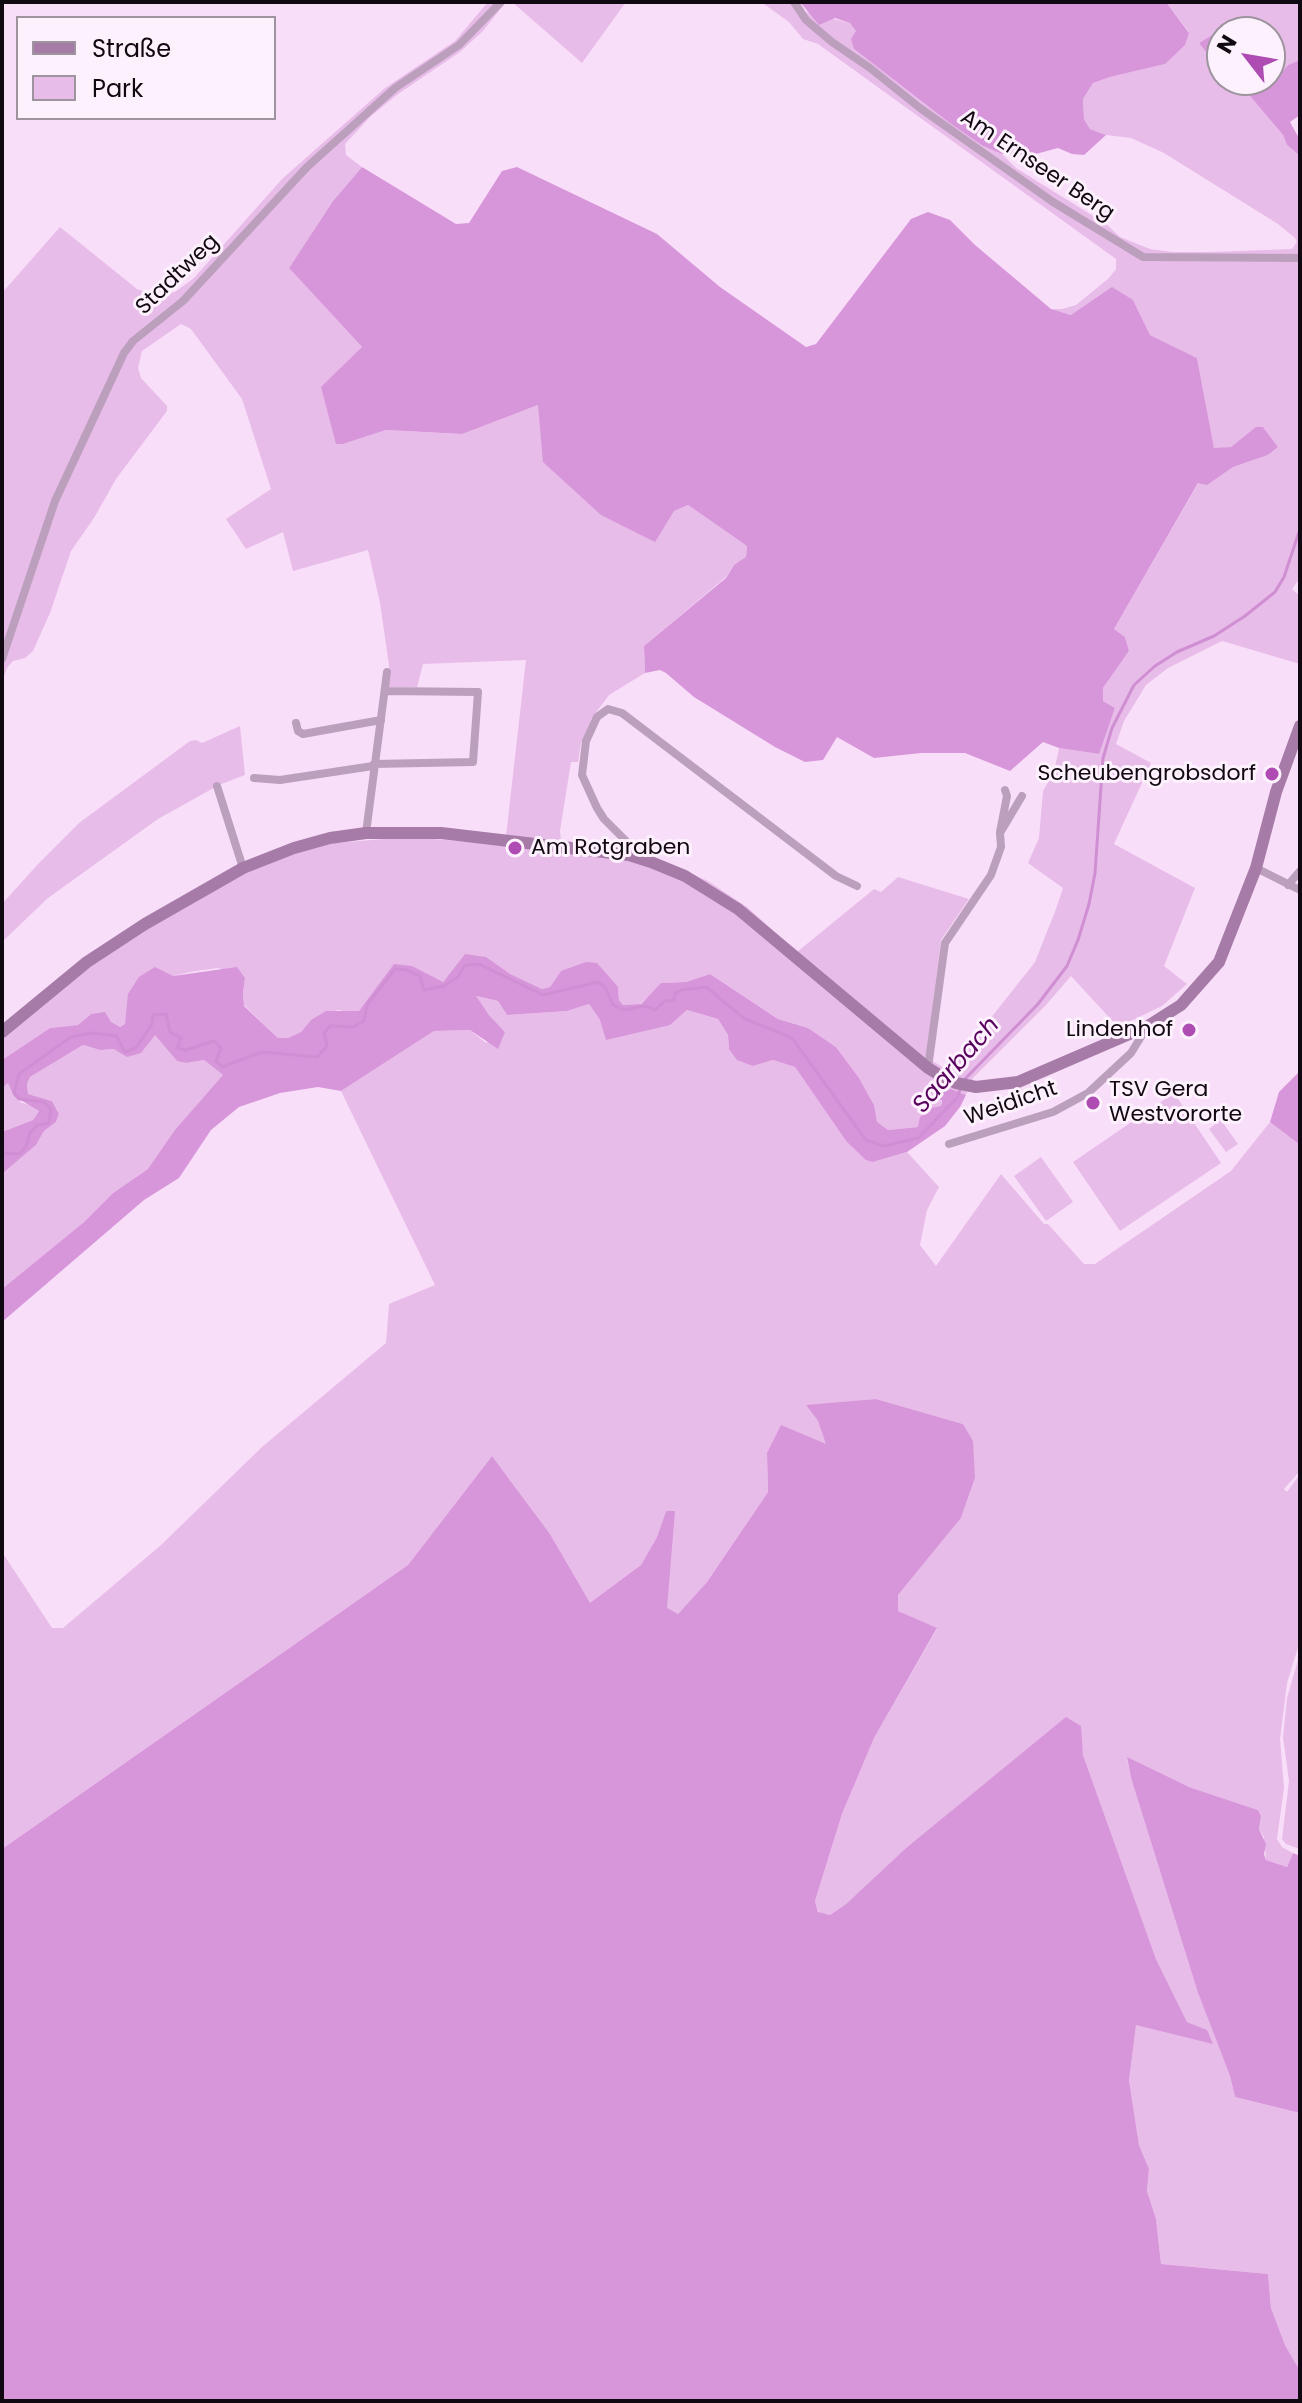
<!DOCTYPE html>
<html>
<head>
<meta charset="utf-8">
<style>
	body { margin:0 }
	#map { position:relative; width:1302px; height:2403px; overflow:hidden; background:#f9def9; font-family:Poppins,sans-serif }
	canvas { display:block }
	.frame { position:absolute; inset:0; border:4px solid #110912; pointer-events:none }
	.legend { position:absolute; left:16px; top:16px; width:260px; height:104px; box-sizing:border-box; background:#fcf1fc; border:2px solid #9e949e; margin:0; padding:10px 14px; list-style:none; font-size:24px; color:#110912 }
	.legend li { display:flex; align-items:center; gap:16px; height:40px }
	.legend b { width:40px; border:2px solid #9e949e }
	.north { position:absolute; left:1206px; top:16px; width:80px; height:80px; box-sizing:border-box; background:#fcf1fc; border:2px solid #9e949e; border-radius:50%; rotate:301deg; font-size:22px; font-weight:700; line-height:32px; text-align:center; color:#110912 }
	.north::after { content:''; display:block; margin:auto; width:28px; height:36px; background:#ae4cb3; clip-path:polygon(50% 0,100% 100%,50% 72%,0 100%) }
</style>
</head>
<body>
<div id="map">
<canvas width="1302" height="2403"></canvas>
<div class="frame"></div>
<ul class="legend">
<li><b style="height:10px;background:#a67ba7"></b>Straße</li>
<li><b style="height:22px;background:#e8bce9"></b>Park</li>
</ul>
<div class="north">N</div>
</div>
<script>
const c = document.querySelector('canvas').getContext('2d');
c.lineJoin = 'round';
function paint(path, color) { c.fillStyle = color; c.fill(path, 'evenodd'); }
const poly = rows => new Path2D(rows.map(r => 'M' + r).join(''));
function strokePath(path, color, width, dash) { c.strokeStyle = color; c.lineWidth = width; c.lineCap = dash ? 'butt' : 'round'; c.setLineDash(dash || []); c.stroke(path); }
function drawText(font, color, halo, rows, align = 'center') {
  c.font = font + ' Poppins,sans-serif'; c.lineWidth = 6; c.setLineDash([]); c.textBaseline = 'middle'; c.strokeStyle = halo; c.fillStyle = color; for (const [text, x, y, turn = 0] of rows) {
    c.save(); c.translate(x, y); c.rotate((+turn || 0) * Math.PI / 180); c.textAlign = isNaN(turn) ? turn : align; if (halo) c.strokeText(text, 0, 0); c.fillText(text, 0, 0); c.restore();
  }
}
const green = poly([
	[488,2,506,2,483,31,460,52,398,94,371,116,345,144,346,155,362,167,333,201,289,268,362,347,343,444,386,430,461,434,538,405,674,511,688,505,747,546,746,558,734,565,726,577,644,646,645,673,609,695,592,718,581,743,578,762,571,762,560,831,561,840,613,847,665,862,708,881,747,907,797,952,874,889,881,892,898,877,969,899,941,940,926,1057,949,1071,1035,962,1056,909,1063,888,1028,863,1039,838,1043,791,1054,772,1059,748,1098,754,1115,708,1103,701,1103,688,1129,651,1125,637,1114,629,1199,482,1207,484,1233,467,1268,455,1278,447,1263,427,1256,428,1231,447,1214,449,1197,358,1150,335,1133,300,1071,315,1051,309,1062,309,1076,305,1109,278,1116,269,1116,259,818,44,803,39,789,22,761,2,800,2,806,12,850,23,857,31,854,49,951,124,983,146,1002,154,1016,168,1106,224,1120,237,1150,249,1172,252,1210,252,1292,249,1297,242,1295,238,1278,224,1164,153,1131,138,1106,135,1090,129,1084,119,1083,99,1093,83,1110,77,1165,64,1189,32,1166,2,1300,2,1300,60,1288,65,1281,73,1270,71,1270,32,1251,32,1242,18,1199,43,1222,73,1222,80,1228,80,1250,96,1283,135,1287,145,1300,156,1300,578,1292,589,1300,596,1300,664,1222,641,1168,668,1146,685,1124,721,1116,744,1151,763,1114,844,1195,888,1164,966,1187,984,1162,1006,1118,1027,1071,976,1046,1005,973,1078,966,1095,941,1086,941,1106,918,1127,899,1129,888,1130,877,1123,874,1105,859,1078,836,1047,808,1028,778,1019,710,974,686,982,662,983,640,1004,623,1005,619,1000,618,987,561,971,550,987,542,989,465,954,443,982,431,978,424,972,359,1011,353,1013,338,1010,311,1020,301,1032,288,1038,278,1038,244,1005,243,993,245,978,218,968,190,972,173,976,127,1012,125,1024,120,1027,91,1014,78,1025,50,1028,2,1060,2,1039,91,966,141,932,243,874,295,853,335,843,384,839,434,839,505,845,526,660,423,664,417,687,389,687,389,665,380,603,368,550,293,571,283,532,246,549,226,519,271,489,242,399,191,329,181,324,142,351,138,368,141,378,167,406,167,411,116,479,94,518,71,551,50,613,33,651,25,658,13,661,7,668,2,682,2,293,60,227,137,289,157,296,175,292,194,278,282,179,385,88,455,41],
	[512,2,626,2,582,63],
	[240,726,245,775,219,785,158,819,48,898,2,942,2,904,38,864,79,823,190,741,196,740,202,743],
	[475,996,498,1001,507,1015,567,1011,589,1004,600,1020,670,1025,687,1010,718,1019,728,1035,729,1049,753,1066,773,1060,795,1067,846,1141,873,1162,907,1152,939,1187,927,1210,920,1245,936,1266,1001,1174,1044,1224,1048,1224,1084,1264,1095,1264,1231,1171,1270,1122,1300,1145,1300,1471,1284,1489,1287,1492,1300,1474,1300,1641,1287,1683,1280,1739,1284,1788,1277,1839,1282,1847,1293,1853,1287,1867,1266,1860,1264,1837,1259,1829,1261,1816,1258,1810,1189,1787,1127,1759,1131,1778,1198,1993,1230,2076,1235,2097,1300,2113,1300,2371,1285,2345,1271,2308,1268,2274,1161,2264,1156,2219,1147,2191,1149,2169,1139,2145,1129,2080,1136,2024,1212,2043,1206,2030,1187,2022,1156,1959,1083,1755,1080,1733,1066,1718,906,1848,846,1904,830,1915,819,1913,815,1901,842,1814,874,1738,937,1629,898,1611,898,1595,961,1518,975,1478,963,1424,876,1399,807,1406,818,1421,827,1445,767,1453,768,1492,707,1582,678,1614,667,1609,666,1511,657,1537,641,1565,590,1604,550,1534,492,1456,408,1565,2,1849,2,1552,52,1628,63,1628,161,1545,262,1447,386,1343,389,1304,435,1285,341,1091,434,1031,470,1030,486,1043,505,1032,489,1015],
	[155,1034,177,1061,186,1063,204,1060,223,1075,221,1080,148,1169,113,1193,84,1222,2,1289,2,1174,36,1145,44,1131,56,1122,59,1114,52,1101,28,1094,27,1084,30,1077,83,1045,100,1050,114,1049],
	[8,1083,20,1102,32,1106,39,1111,33,1120,2,1132,2,1088],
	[1174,1093,1221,1163,1120,1231,1073,1162],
	[1221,1120,1238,1144,1226,1152,1209,1129],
	[1041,1157,1073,1202,1046,1221,1014,1176],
	[1300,1653,1300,1849,1286,1844,1282,1839,1289,1781,1283,1737,1287,1698]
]);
const forest = poly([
	[800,2,1166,2,1189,33,1185,45,1165,64,1110,77,1093,83,1083,99,1084,119,1090,129,1106,135,1084,155,1072,154,1058,148,1032,155,1002,154,983,146,951,124,854,49,851,39,856,31,850,23,835,18,819,25],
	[1242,17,1250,32,1222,32,1222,73,1199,43],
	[1300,60,1300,115,1290,122,1300,140,1300,156,1287,145,1283,135,1250,96,1228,80,1270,80,1270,71,1281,73,1288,65],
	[362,167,456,224,469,223,502,171,517,167,657,234,720,287,806,347,816,344,911,219,928,212,950,220,975,245,1051,309,1071,315,1112,287,1133,300,1150,335,1197,358,1214,448,1231,447,1256,427,1263,427,1278,447,1268,455,1233,467,1207,485,1198,483,1114,629,1125,637,1129,651,1103,688,1103,701,1115,708,1099,754,1059,748,1043,742,1010,771,965,753,921,753,874,758,837,737,823,760,805,762,775,747,694,697,666,673,660,670,645,673,644,646,726,578,734,565,746,557,747,546,688,505,674,511,655,542,601,515,543,462,538,405,462,434,386,430,343,444,336,444,321,387,362,347,289,268,333,201],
	[465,954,486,957,510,974,542,989,550,987,561,971,586,962,597,963,618,987,619,1000,623,1005,641,1004,661,983,686,982,710,974,778,1019,808,1028,836,1047,859,1078,874,1105,877,1122,888,1130,918,1127,920,1117,931,1108,941,1106,942,1101,937,1095,940,1085,966,1095,960,1107,945,1126,907,1152,873,1162,866,1160,846,1141,795,1067,773,1060,753,1066,737,1060,729,1049,728,1035,718,1019,687,1010,670,1025,606,1040,600,1020,589,1004,567,1011,507,1015,498,1001,476,996,489,1015,505,1032,498,1049,470,1030,434,1031,341,1091,318,1087,280,1093,239,1107,211,1130,179,1178,144,1200,2,1322,2,1289,84,1222,113,1193,148,1169,175,1130,223,1075,204,1060,186,1063,177,1061,155,1035,141,1053,127,1057,114,1049,100,1050,83,1045,30,1077,27,1084,28,1094,52,1101,59,1114,56,1122,44,1131,36,1145,2,1174,2,1132,33,1120,39,1111,14,1096,8,1083,2,1088,2,1060,50,1028,78,1025,91,1014,105,1012,111,1022,120,1027,125,1024,128,994,139,977,155,967,173,976,237,967,245,978,243,993,244,1006,278,1038,288,1038,301,1032,311,1020,326,1011,359,1011,394,964,412,966,443,982],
	[1300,1071,1300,1145,1270,1122,1279,1092],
	[876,1399,963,1424,973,1441,975,1478,961,1518,898,1595,898,1611,937,1628,874,1738,842,1814,815,1901,818,1912,830,1915,846,1904,906,1848,1066,1717,1081,1726,1083,1755,1156,1959,1187,2022,1207,2030,1213,2044,1136,2025,1129,2080,1139,2145,1149,2169,1147,2191,1156,2219,1161,2264,1268,2274,1271,2308,1285,2345,1300,2371,1300,2401,2,2401,2,1849,408,1565,492,1456,550,1534,590,1603,641,1565,657,1537,666,1511,675,1511,667,1608,678,1614,707,1582,768,1492,767,1453,781,1425,826,1444,818,1421,806,1405],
	[1127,1757,1189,1787,1258,1810,1261,1816,1259,1829,1266,1844,1264,1854,1266,1860,1287,1867,1293,1853,1300,1856,1300,2113,1235,2097,1230,2076,1198,1993,1131,1778]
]);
const stream = poly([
	[964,1080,1038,1004,1067,966,1078,940,1089,904,1095,873,1103,758,1112,728,1134,685,1155,666,1177,652,1214,636,1245,616,1275,592,1284,577,1300,529],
	[2,1156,6,1153,19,1154,26,1147,30,1133,37,1125,49,1123,51,1109,44,1102,19,1099,14,1093,19,1074,71,1037,92,1033,116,1036,125,1052,136,1048,152,1024,153,1015,166,1014,170,1032,181,1038,177,1048,186,1050,214,1041,221,1048,216,1061,222,1067,262,1052,317,1057,327,1046,324,1033,330,1026,353,1027,364,1021,367,1005,395,969,407,970,420,976,424,990,444,986,458,977,465,965,479,964,543,995,598,982,605,987,613,1005,624,1010,645,1006,655,1010,665,1001,674,1000,675,993,682,990,706,987,745,1019,792,1038,866,1140,884,1146,918,1138,957,1098,961,1087]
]);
const minor = poly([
	[794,2,806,20,832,42,870,68,920,108,1053,202,1143,257,1300,258],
	[2,659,55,501,124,353,133,341,183,301,307,167,395,88,459,45,501,2],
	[296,723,298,731,303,734,381,720],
	[374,764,473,762,478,692,386,691],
	[254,778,280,780,373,766],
	[217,786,243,868],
	[1000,832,1007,796,1005,790],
	[366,833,387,672],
	[634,856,634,849,604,819,597,808,582,775,586,741,597,717,608,709,622,713,836,876,857,886],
	[1256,868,1300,890],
	[1288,885,1300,871],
	[928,1068,945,943,991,875,1001,847,1000,833,1022,796],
	[949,1144,1053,1112,1088,1093,1131,1053,1147,1027]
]);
const secondary = poly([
	[2,1032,87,962,145,924,243,868,294,848,330,838,366,833,441,833,629,855,651,862,685,876,738,909,928,1068,941,1076,956,1083,976,1087,1018,1082,1148,1026,1181,1005,1219,962,1256,868,1276,792,1300,726]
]);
const markers = [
	[1272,774,8,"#ae4cb3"],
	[515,848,8,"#ae4cb3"],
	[1189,1030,8,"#ae4cb3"],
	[1093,1103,8,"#ae4cb3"]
];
const streetNames = [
	["Am Ernseer Berg",1037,166,34],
	["Stadtweg",178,275,-44],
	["Weidicht",1011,1104,-19]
];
const poiNames = [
	["Scheubengrobsdorf",1256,774],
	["Am Rotgraben",531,848,"left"],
	["Lindenhof",1173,1030],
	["TSV Gera",1109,1090,"left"],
	["Westvororte",1109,1115,"left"]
];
const waterNames = [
	["Saarbach",957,1066,-49]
];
paint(green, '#e8bce9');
paint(forest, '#d795da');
strokePath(stream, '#d08ed3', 3);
strokePath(minor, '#bc9fbd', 8);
strokePath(secondary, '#a67ba7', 12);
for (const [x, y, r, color] of markers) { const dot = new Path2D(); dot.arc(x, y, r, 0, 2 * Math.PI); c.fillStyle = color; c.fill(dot); strokePath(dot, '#fcf1fc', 3); }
drawText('22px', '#110912', '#fcf1fc', streetNames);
drawText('22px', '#110912', '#fcf1fc', poiNames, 'right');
drawText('italic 24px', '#57015d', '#fcf1fc', waterNames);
</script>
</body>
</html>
